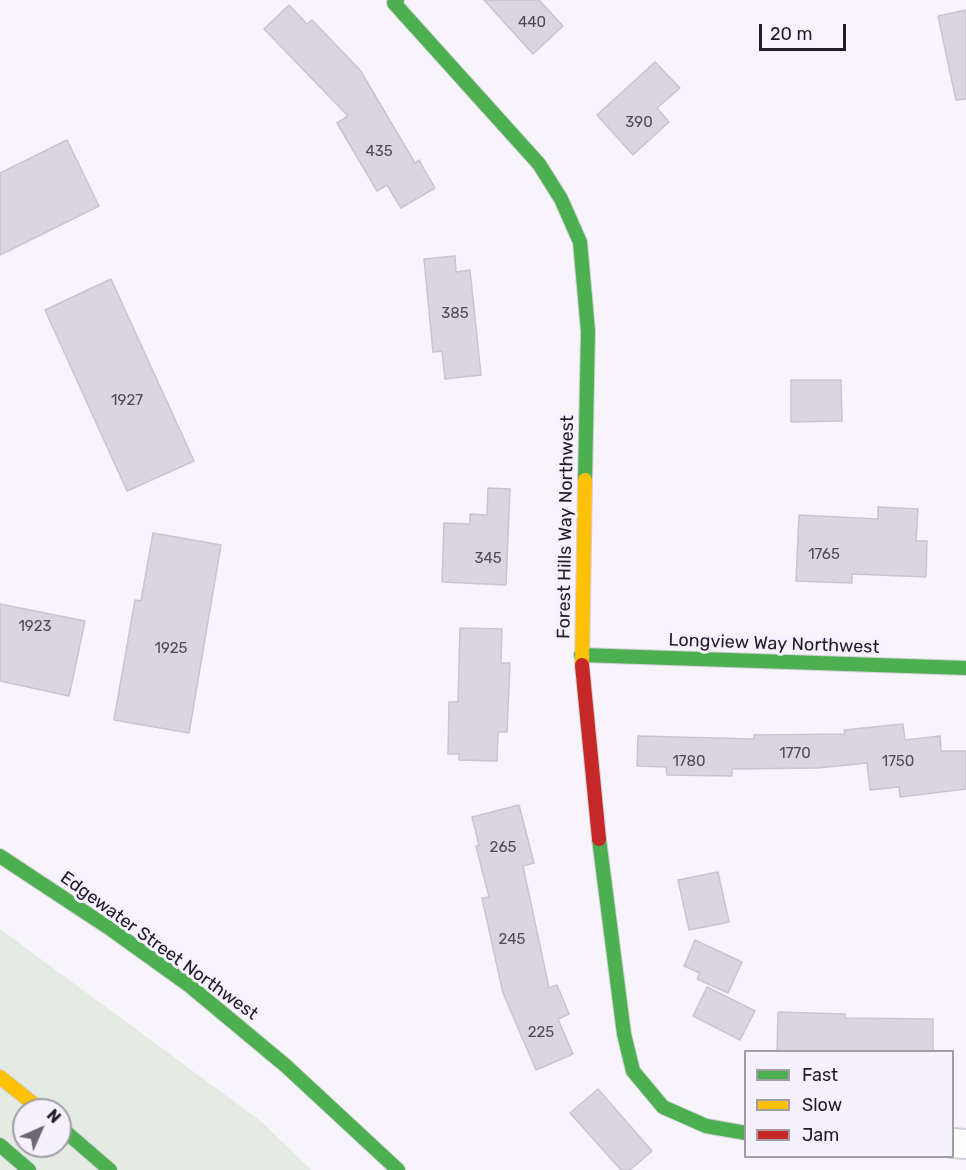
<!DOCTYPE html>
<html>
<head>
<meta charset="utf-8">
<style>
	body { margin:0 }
	#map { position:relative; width:966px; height:1170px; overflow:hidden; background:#f7f4fb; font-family:Rubik,sans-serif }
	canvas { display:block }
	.legend { position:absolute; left:744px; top:1050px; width:210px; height:108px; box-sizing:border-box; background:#f6f1fe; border:2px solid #a19ca8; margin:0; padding:8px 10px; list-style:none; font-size:18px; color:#211c28 }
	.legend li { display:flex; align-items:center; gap:12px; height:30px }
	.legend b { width:30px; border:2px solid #a19ca8 }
	.north { position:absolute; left:12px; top:1098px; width:60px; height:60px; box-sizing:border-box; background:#f6f1fe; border:2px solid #a19ca8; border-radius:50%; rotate:45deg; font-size:16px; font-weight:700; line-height:24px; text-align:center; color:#211c28 }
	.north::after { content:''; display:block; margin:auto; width:21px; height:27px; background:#6c6872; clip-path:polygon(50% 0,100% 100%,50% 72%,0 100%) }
	.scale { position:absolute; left:759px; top:24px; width:87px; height:27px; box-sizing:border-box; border:3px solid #211c28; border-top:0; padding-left:8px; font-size:18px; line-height:21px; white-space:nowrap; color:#211c28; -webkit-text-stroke:4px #f6f1fe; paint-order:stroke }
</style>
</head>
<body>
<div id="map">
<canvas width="966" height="1170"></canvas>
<ul class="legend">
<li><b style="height:8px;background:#4caf50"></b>Fast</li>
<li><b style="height:8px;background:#ffc107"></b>Slow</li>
<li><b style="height:8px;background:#c62828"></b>Jam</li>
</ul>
<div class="north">N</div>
<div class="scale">20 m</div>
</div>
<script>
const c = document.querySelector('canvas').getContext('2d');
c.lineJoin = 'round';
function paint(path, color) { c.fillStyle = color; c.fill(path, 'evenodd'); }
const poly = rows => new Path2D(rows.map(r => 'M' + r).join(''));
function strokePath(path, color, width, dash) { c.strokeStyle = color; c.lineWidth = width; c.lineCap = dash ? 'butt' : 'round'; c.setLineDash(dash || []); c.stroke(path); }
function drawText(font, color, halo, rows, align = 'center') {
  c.font = font + ' Rubik,sans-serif'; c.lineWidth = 6; c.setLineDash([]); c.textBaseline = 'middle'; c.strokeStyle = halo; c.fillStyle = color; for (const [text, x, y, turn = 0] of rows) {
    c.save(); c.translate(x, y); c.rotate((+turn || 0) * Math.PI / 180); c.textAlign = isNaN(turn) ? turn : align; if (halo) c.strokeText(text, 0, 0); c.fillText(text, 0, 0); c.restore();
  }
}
const green = poly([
	[0,929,262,1122,311,1170,0,1170],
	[24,1110,60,1110,60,1146,24,1146]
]);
const building = poly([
	[484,0,539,0,563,26,533,54,484,0],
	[289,5,307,24,312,20,360,70,415,163,419,160,435,188,401,208,387,185,377,191,337,123,348,116,264,29,289,5],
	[966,10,966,99,956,100,938,16,966,10],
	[655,62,680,88,657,108,669,122,633,155,597,115,655,62],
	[67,140,99,206,0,255,0,173,67,140],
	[455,256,456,272,470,270,481,375,445,379,442,351,433,352,424,259,455,256],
	[111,279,194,461,127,491,45,310,111,279],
	[791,380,841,380,842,421,791,422,791,380],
	[488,488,510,489,506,585,442,582,444,523,470,524,470,514,487,515,488,488],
	[878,507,918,509,916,541,927,541,926,577,852,574,852,583,796,581,799,515,878,519,878,507],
	[153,533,221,545,189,733,114,720,135,600,141,601,153,533],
	[0,604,85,621,69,696,0,681,0,604],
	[460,628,502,629,501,663,510,663,507,732,498,732,497,761,459,760,459,754,448,754,449,702,458,702,460,628],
	[903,724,905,740,940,736,941,751,966,751,966,789,900,797,899,787,870,790,867,763,818,768,732,769,732,776,667,775,666,767,637,766,638,736,754,739,754,735,845,734,844,730,903,724],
	[519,805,534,863,523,866,549,988,557,985,569,1014,558,1019,573,1054,536,1070,503,993,482,898,489,897,476,846,479,845,472,817,519,805],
	[718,872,729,922,689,930,678,880,718,872],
	[695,940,742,962,728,993,697,979,700,973,684,966,695,940],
	[707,987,755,1011,740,1040,693,1016,707,987],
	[778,1012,845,1014,845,1018,933,1019,933,1052,777,1052,778,1012],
	[598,1089,652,1151,630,1170,621,1170,570,1113,598,1089]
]);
const street = poly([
	[952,1143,966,1144]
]);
const fast = poly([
	[397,0,394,3,539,164,561,199,580,242,588,331,585,480],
	[581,655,966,668],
	[599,839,624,1034,633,1071,663,1107,706,1126,746,1133],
	[0,856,112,930,190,986,286,1066,398,1170],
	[60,1127,110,1170],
	[0,1145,29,1170]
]);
const slow = poly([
	[582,665,585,480],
	[0,1077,41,1110]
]);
const jam = poly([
	[582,665,599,839]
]);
const numberNames = [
	["440",532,23],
	["390",639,123],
	["435",379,152],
	["385",455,314],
	["1927",127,401],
	["1765",824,555],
	["345",488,559],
	["1923",35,627],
	["1925",171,649],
	["1770",795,754],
	["1780",689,762],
	["1750",898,762],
	["265",503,848],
	["245",512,940],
	["225",541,1033]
];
const streetNames = [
	["Forest Hills Way Northwest",566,527,-89],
	["Longview Way Northwest",774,644,2],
	["Edgewater Street Northwest",159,946,36]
];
paint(green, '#e3ebe2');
paint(building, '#dad5df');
strokePath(building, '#c9c5ce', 1.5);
strokePath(street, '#d4d0d9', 32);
strokePath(fast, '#d4d0d9', 16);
strokePath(slow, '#d4d0d9', 16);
strokePath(jam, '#d4d0d9', 16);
strokePath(street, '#fefdfe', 28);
strokePath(fast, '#4caf50', 14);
strokePath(slow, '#ffc107', 14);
strokePath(jam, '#c62828', 14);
drawText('15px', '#4f4a56', null, numberNames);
drawText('18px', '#211c28', '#f6f1fe', streetNames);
</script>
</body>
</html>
